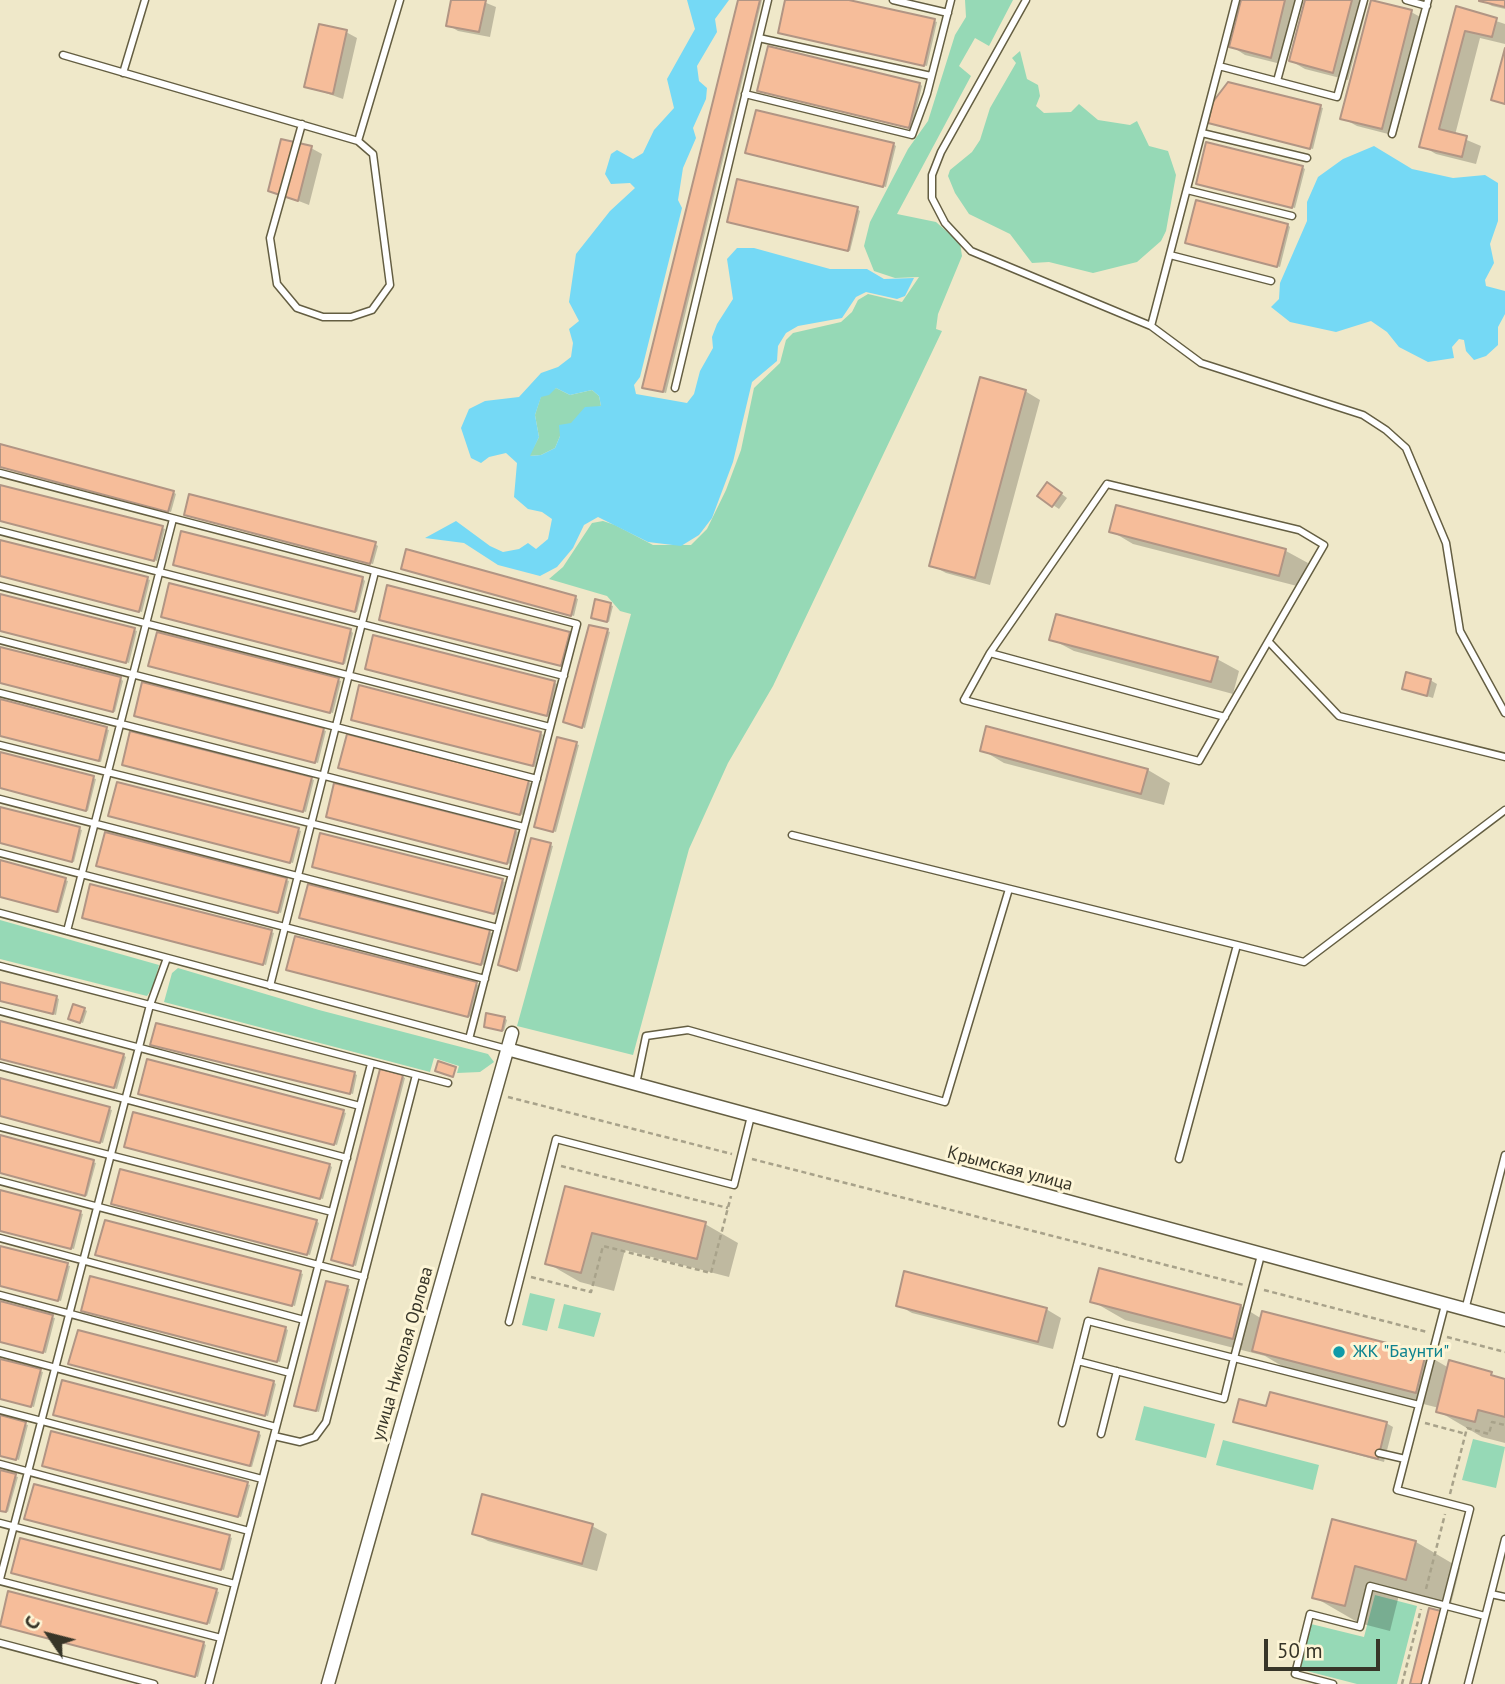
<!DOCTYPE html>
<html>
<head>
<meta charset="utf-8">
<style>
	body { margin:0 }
	#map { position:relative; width:1505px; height:1684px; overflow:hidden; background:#efe8c9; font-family:"PT Sans",sans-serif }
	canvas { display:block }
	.north { position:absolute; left:14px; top:1600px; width:70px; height:70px; -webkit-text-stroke:5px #fdf5d6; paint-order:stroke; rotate:305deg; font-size:19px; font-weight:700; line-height:28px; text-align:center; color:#373528 }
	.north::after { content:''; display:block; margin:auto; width:24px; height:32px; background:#373528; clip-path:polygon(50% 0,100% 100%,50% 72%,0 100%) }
	.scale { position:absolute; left:1264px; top:1639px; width:116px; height:32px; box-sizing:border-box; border:4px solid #373528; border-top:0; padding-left:9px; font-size:21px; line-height:24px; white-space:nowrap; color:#373528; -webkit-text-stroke:5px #fdf5d6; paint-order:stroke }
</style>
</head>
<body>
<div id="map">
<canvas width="1505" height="1684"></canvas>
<div class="north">С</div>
<div class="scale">50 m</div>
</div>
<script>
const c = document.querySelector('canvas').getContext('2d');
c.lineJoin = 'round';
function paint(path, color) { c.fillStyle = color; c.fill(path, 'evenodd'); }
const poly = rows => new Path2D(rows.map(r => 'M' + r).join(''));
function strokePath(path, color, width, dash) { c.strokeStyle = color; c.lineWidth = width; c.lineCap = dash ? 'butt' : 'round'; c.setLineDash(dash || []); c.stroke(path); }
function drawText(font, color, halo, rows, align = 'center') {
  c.font = font + ' "PT Sans",sans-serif'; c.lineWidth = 6; c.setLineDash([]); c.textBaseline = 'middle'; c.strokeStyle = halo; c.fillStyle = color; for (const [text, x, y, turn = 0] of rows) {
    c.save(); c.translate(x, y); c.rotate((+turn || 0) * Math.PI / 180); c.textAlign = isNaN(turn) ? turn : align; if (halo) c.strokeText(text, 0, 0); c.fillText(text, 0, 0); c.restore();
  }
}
const green = poly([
	[965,0,1013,0,989,46,975,38,959,66,971,76,897,214,936,222,960,243,962,256,938,314,936,329,942,331,773,686,728,763,689,849,633,1055,517,1026,631,614,620,611,607,596,549,579,563,567,592,523,603,521,615,525,653,545,691,545,707,529,726,490,741,450,754,388,780,363,786,340,793,333,841,322,852,312,858,300,868,294,902,302,919,277,895,278,874,271,864,246,870,222,908,149,928,121,955,35,966,17],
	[1020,51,1027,79,1038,85,1040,96,1036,106,1044,113,1071,112,1079,104,1098,120,1130,125,1137,121,1149,146,1168,151,1176,175,1166,231,1161,241,1137,262,1093,273,1049,262,1032,263,1010,234,969,214,955,193,948,176,950,170,972,152,980,140,990,108,1016,63,1012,58],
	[556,388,570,395,592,390,599,396,601,406,582,413,560,436,555,448,541,455,529,456,539,437,535,415,541,396],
	[0,920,159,965,153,987,147,996,0,959],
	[178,968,319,1010,488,1054,494,1062,480,1072,457,1073,459,1066,434,1058,430,1072,164,1002,172,973],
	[530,1293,555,1299,547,1331,522,1325],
	[564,1304,601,1313,594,1337,558,1328],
	[1144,1406,1215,1424,1206,1458,1135,1440],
	[1473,1439,1505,1447,1496,1488,1462,1480],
	[1223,1440,1319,1465,1313,1490,1216,1465],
	[1375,1595,1417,1606,1397,1684,1357,1684,1299,1669,1311,1624,1364,1637]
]);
const water = poly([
	[687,0,729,0,715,19,717,32,697,66,699,81,707,88,706,99,697,119,693,128,696,138,683,168,678,200,682,208,640,377,634,385,636,394,687,403,694,394,700,371,713,348,712,337,717,324,733,299,727,259,737,248,754,248,830,269,867,269,884,279,914,278,905,296,897,299,866,292,856,297,842,318,798,326,786,333,778,346,777,361,752,382,733,462,712,518,699,535,681,546,648,542,598,517,584,525,573,548,557,567,540,576,498,565,464,543,425,538,456,521,490,546,503,552,519,549,528,543,536,549,548,539,552,519,542,512,528,509,514,497,517,463,506,453,489,457,481,463,471,458,461,428,469,409,485,401,519,397,541,373,558,367,571,357,573,343,569,329,579,321,569,302,576,254,610,211,635,188,630,183,611,184,605,174,611,154,617,150,633,159,643,153,654,130,674,108,667,79,695,29],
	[556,388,570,395,592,390,599,396,601,406,585,407,571,423,559,425,560,436,555,448,541,455,530,456,539,437,535,415,541,397,549,395],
	[1374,146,1412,169,1453,178,1485,175,1498,183,1498,221,1490,244,1494,263,1485,280,1486,286,1505,291,1505,314,1498,327,1498,345,1486,356,1474,360,1466,351,1464,340,1459,339,1452,347,1454,358,1428,362,1399,347,1387,332,1371,321,1336,332,1290,322,1271,307,1279,299,1280,283,1307,221,1307,202,1318,177,1343,159]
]);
const shadow = poly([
	[453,0,479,0,496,7,490,37,458,31,448,25],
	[739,0,762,0,666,393,647,388],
	[787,0,841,0,934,21,937,22,927,66,782,34],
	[1242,0,1302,0,1285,65,1245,55,1231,46],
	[1306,0,1362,0,1368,3,1348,80,1305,69,1291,61],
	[1481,0,1505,0,1505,9,1492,6],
	[1457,8,1505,24,1505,44,1480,38,1455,135,1481,146,1476,164,1436,154,1422,146],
	[1411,12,1426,20,1396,136,1357,126,1342,118],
	[346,32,357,38,343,99,306,86],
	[920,84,922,86,912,128,762,92],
	[1229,84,1323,108,1313,149,1212,124],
	[893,144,896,146,886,187,750,154],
	[311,148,322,154,309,205,270,190],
	[1302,167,1305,169,1295,208,1200,184],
	[857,209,860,211,850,251,732,223],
	[1288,225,1290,227,1280,267,1190,244],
	[1025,391,1040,400,990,585,946,573,931,565],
	[0,446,173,492,176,494,171,512,0,467],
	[0,487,162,528,165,529,157,561,0,521],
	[1054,488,1067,498,1059,509,1053,505],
	[188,516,375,544,378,546,373,564],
	[1111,531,1286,551,1308,563,1301,587,1133,544],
	[182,533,363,579,365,581,357,612,178,566],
	[0,541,147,579,150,580,142,612,0,575],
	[407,551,576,598,578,599,574,616,405,570],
	[171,585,351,631,353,633,345,664,165,618],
	[0,596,134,630,137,631,129,663,0,630],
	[597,601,613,606,609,622,596,619],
	[384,620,569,633,572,635,564,667],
	[607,631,610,632,585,728,567,723],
	[375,637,555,683,557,684,550,716,370,670],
	[1051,639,1217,659,1239,671,1233,694,1074,651],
	[0,648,121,679,123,681,115,712,0,683],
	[153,666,338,680,341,681,333,713],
	[1430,680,1437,684,1433,698,1404,689],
	[361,688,541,733,543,735,535,767,356,720],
	[0,701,109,730,101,762,0,735],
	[138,717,323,730,326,731,318,763],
	[576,744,579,745,556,832,538,828],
	[982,750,1148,770,1170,783,1164,805,1004,763],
	[0,754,96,779,88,811,0,788],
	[126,766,311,779,314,780,306,812],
	[343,769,528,782,531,783,523,815],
	[0,808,82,830,74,862,0,843],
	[113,817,298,830,301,831,293,863],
	[330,817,516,831,518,832,510,864],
	[533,840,553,846,520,971,502,966],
	[0,862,68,881,59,913,0,896],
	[101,867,286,880,289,881,281,913],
	[317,867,502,881,505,882,497,914],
	[86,919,271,932,274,933,266,965],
	[304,919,489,932,492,933,484,965],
	[291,971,476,984,479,986,471,1017],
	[0,984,57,998,59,999,56,1015,0,1001],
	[84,1009,87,1011,83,1023,73,1020],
	[504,1018,507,1020,504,1031,488,1028],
	[0,1023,123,1055,126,1057,117,1089,0,1058],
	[155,1046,355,1074,357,1075,353,1094],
	[402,1076,405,1078,356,1266,335,1261],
	[0,1079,112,1110,103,1143,0,1116],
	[143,1094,343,1112,346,1113,337,1145],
	[0,1137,96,1163,87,1196,0,1173],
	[129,1148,329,1165,332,1167,323,1199],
	[566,1188,705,1224,738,1243,729,1277,625,1250,614,1291,580,1282,547,1263],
	[0,1192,83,1214,74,1249,0,1230],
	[116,1204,316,1221,319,1223,310,1255],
	[0,1247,70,1266,61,1301,0,1286],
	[100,1256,300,1273,303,1274,295,1306],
	[91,1278,286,1329,288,1330,280,1362,85,1311],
	[347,1288,350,1289,319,1412,299,1407],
	[1092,1301,1241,1306,1262,1319,1425,1354,1449,1368,1505,1380,1505,1443,1482,1437,1438,1411,1439,1408,1287,1369,1265,1356,1125,1320],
	[0,1303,55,1318,46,1353,0,1341],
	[898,1305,1046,1309,1061,1318,1053,1349,912,1313],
	[0,1360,43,1372,34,1407,0,1399],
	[73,1365,273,1382,276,1384,268,1416],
	[1267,1408,1386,1423,1393,1427,1384,1462,1235,1421],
	[58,1416,258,1433,261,1435,252,1467],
	[0,1417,28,1425,19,1460,0,1455],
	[47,1467,247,1484,250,1485,241,1517],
	[0,1472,18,1477,8,1512,0,1510],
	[29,1519,229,1537,232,1538,224,1570],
	[1334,1521,1416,1542,1460,1568,1451,1604,1400,1591,1390,1631,1359,1623,1314,1597],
	[592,1526,607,1534,597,1571,488,1541,474,1533],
	[16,1573,216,1591,219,1592,210,1624],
	[1441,1613,1447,1617,1430,1684,1411,1684],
	[3,1626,203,1643,206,1645,198,1677]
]);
const building = poly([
	[451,0,486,0,479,32,446,26,451,0],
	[738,0,760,0,663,392,642,388,738,0],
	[785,0,849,0,935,19,924,66,778,33,785,0],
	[1241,0,1285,0,1271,58,1229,47,1241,0],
	[1305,0,1352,0,1333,73,1289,61,1305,0],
	[1371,0,1412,10,1382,129,1340,119,1371,0],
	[1505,0,1505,7,1479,1,1479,0,1505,0],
	[1456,6,1497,18,1492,37,1465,31,1439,129,1467,136,1462,157,1419,147,1456,6],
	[319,24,347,30,333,94,304,87,319,24],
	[768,46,920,83,909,128,757,91,768,46],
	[1505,48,1505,104,1491,100,1505,48],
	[1228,82,1321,105,1310,149,1208,123,1212,103,1228,82],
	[756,110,894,143,883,187,745,153,756,110],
	[281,139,312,146,298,201,268,191,281,139],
	[1206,142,1303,166,1292,208,1196,184,1206,142],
	[737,179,858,207,848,251,727,222,737,179],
	[1196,200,1288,224,1277,267,1185,243,1196,200],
	[980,377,1026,390,975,578,929,566,980,377],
	[0,444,174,491,168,512,0,467,0,444],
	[1047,482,1062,493,1052,507,1037,496,1047,482],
	[0,485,163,526,154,561,0,521,0,485],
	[189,494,376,542,370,564,184,515,189,494],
	[1116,505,1286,549,1279,576,1109,532,1116,505],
	[181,531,363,577,355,612,173,565,181,531],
	[0,540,148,577,139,612,0,576,0,540],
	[406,549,576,596,571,616,401,569,406,549],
	[169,583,351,629,343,664,161,617,169,583],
	[387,585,570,632,561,666,379,620,387,585],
	[0,594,135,628,126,663,0,631,0,594],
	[595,599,611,603,607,622,591,618,595,599],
	[1056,614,1218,657,1211,682,1049,640,1056,614],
	[589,625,608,629,582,728,563,722,589,625],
	[157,632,339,678,330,713,148,666,157,632],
	[373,635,555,681,547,716,365,669,373,635],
	[0,647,121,677,113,712,0,683,0,647],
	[1406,672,1431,679,1427,696,1402,689,1406,672],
	[142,682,324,728,315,763,134,716,142,682],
	[359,685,541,732,533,766,351,720,359,685],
	[0,699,107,727,99,761,0,736,0,699],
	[986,726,1148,769,1141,794,980,751,986,726],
	[130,731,312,777,303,812,122,765,130,731],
	[347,734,529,780,520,815,338,768,347,734],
	[557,737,577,742,553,832,534,827,557,737],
	[0,752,94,776,86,811,0,788,0,752],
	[117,782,299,828,290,863,108,816,117,782],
	[334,783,516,829,507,864,326,817,334,783],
	[0,807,80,827,72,862,0,843,0,807],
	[105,832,287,878,278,913,96,866,105,832],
	[320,833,503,879,494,914,312,867,320,833],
	[531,838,551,843,517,971,498,965,531,838],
	[0,860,66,878,57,912,0,897,0,860],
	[90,884,272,930,263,965,82,918,90,884],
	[308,884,490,930,481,965,299,918,308,884],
	[295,936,477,982,468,1017,286,970,295,936],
	[0,982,57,996,53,1014,0,1001,0,982],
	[73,1004,85,1008,80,1023,68,1019,73,1004],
	[486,1013,505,1017,502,1031,484,1027,486,1013],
	[0,1021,124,1054,114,1088,0,1059,0,1021],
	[156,1023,355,1072,350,1094,150,1045,156,1023],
	[147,1059,344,1110,334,1145,138,1094,147,1059],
	[438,1061,456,1067,453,1077,435,1071,438,1061],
	[380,1069,403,1075,353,1266,331,1260,380,1069],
	[0,1078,110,1107,100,1143,0,1116,0,1078],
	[133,1112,330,1164,320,1199,124,1147,133,1112],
	[0,1135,94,1160,85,1196,0,1173,0,1135],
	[120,1169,317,1220,307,1255,111,1204,120,1169],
	[565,1186,706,1222,697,1259,592,1233,581,1273,545,1264,565,1186],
	[0,1190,81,1211,71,1249,0,1231,0,1190],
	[105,1220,301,1271,292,1306,95,1255,105,1220],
	[0,1246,68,1263,58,1301,0,1286,0,1246],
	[1099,1268,1241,1305,1233,1339,1090,1302,1099,1268],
	[904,1271,1047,1308,1038,1342,896,1306,904,1271],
	[90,1276,286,1327,277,1362,81,1311,90,1276],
	[326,1281,348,1286,316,1411,294,1406,326,1281],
	[0,1301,53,1315,43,1353,0,1342,0,1301],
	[1262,1311,1426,1353,1416,1393,1252,1351,1262,1311],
	[78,1330,274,1381,265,1416,68,1364,78,1330],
	[0,1359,41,1369,31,1407,0,1399,0,1359],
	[1449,1360,1492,1372,1491,1375,1505,1379,1505,1417,1478,1410,1475,1422,1436,1412,1449,1360],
	[62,1380,259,1432,250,1466,53,1415,62,1380],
	[1270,1392,1387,1422,1378,1459,1233,1422,1239,1399,1266,1406,1270,1392],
	[0,1415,26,1422,16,1460,0,1456,0,1415],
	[51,1431,248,1482,238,1517,42,1466,51,1431],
	[0,1470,16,1474,6,1512,0,1511,0,1470],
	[34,1484,230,1535,221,1570,24,1519,34,1484],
	[482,1494,593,1524,582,1564,472,1534,482,1494],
	[1332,1519,1416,1541,1406,1580,1355,1566,1345,1606,1312,1598,1332,1519],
	[20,1538,217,1589,207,1624,11,1573,20,1538],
	[8,1591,204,1642,195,1677,0,1626,8,1591],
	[1429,1608,1441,1611,1423,1684,1410,1684,1429,1608]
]);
const path = poly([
	[508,1097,732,1154],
	[752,1159,1244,1285],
	[561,1166,728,1208],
	[531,1277,591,1292,603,1246,711,1273,731,1196],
	[1264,1290,1427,1332],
	[1447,1337,1505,1352],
	[1425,1423,1466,1434],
	[1450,1494,1467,1428,1489,1434,1492,1422,1505,1425],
	[1426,1589,1445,1514],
	[1402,1684,1421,1609]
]);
const lane = poly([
	[893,0,948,13],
	[1026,0,941,152,932,175,932,198,945,223,971,251,1151,326,1201,363,1363,415,1386,430,1406,448,1446,543,1460,631,1505,713],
	[1236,0,1219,66,1337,97,1364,0],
	[1406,0,1427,6],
	[759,38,931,76],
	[63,55,358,141,373,154,390,285,372,310,351,317,323,317,297,308,277,284,270,238,302,124],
	[123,73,145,0],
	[1277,81,1299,0],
	[745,94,912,135,927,94,951,0],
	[1202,133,1307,158],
	[1392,134,1428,0],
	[358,141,400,0],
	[1187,190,1292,216],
	[1170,255,1271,281],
	[1151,326,1219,66],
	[675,388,768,0],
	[0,473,577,624,469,1039],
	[1107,484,1299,530,1324,545,1199,761,964,700,990,653,1107,484],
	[0,531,564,676],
	[0,586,550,727],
	[0,640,537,779],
	[1269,642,1339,716,1505,757],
	[990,653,1225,717],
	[0,693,524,827],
	[0,745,512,874],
	[0,799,498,928],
	[792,835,1237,945,1179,1159],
	[0,853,485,979],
	[0,913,507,1049],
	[67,931,173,519],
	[1237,945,1304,962,1505,810],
	[0,966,150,1005,167,958],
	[270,986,375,572],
	[0,1011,360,1106],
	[0,1066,347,1158],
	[636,1084,646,1036,688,1030,945,1102,1009,889],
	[0,1127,332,1212],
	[0,1181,364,1277],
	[0,1238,304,1320],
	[1261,1255,1234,1358,1224,1399,1078,1361,1088,1321,1234,1358,1419,1405],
	[0,1295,290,1373],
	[1465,1310,1505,1155],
	[509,1322,556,1139,734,1185,751,1116],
	[0,1353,276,1427],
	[0,1410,262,1479],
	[1062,1423,1078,1361],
	[1101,1434,1117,1371],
	[274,1436,300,1442,315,1437,326,1422,416,1075],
	[1379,1453,1405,1459],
	[0,1464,249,1531],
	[0,1523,235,1584],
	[0,1579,150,1005,448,1083],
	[0,1581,221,1638],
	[1491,1594,1505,1539],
	[0,1643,154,1684],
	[209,1684,371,1064],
	[1333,1684,1295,1674,1310,1614,1360,1627,1370,1586,1485,1616],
	[1425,1684,1470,1509,1397,1490,1445,1305],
	[1468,1684,1491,1594,1505,1597]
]);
const street = poly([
	[507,1049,1505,1320],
	[328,1684,512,1033]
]);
const markers = [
	[1339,1352,7,"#0f9aa8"]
];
const streetNames = [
	["Крымская улица",1010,1169,15],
	["улица Николая Орлова",403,1354,-74]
];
const cultureNames = [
	["ЖК \"Баунти\"",1353,1352]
];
paint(green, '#96d9b6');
paint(water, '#75d9f5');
paint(shadow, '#0003');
paint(building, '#f6bd9a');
strokePath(building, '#b19584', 2);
strokePath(lane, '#645e42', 9);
strokePath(street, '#645e42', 15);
strokePath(path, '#a8a28a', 2.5, [5, 3.5]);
strokePath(lane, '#fff', 6);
strokePath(street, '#fff', 12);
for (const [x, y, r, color] of markers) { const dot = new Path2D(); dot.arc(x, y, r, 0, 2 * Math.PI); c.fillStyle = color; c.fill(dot); strokePath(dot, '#fdf5d6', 2.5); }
drawText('18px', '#373528', '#fdf5d6', streetNames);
drawText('18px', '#0d838f', '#fdf5d6', cultureNames, 'left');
</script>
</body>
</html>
